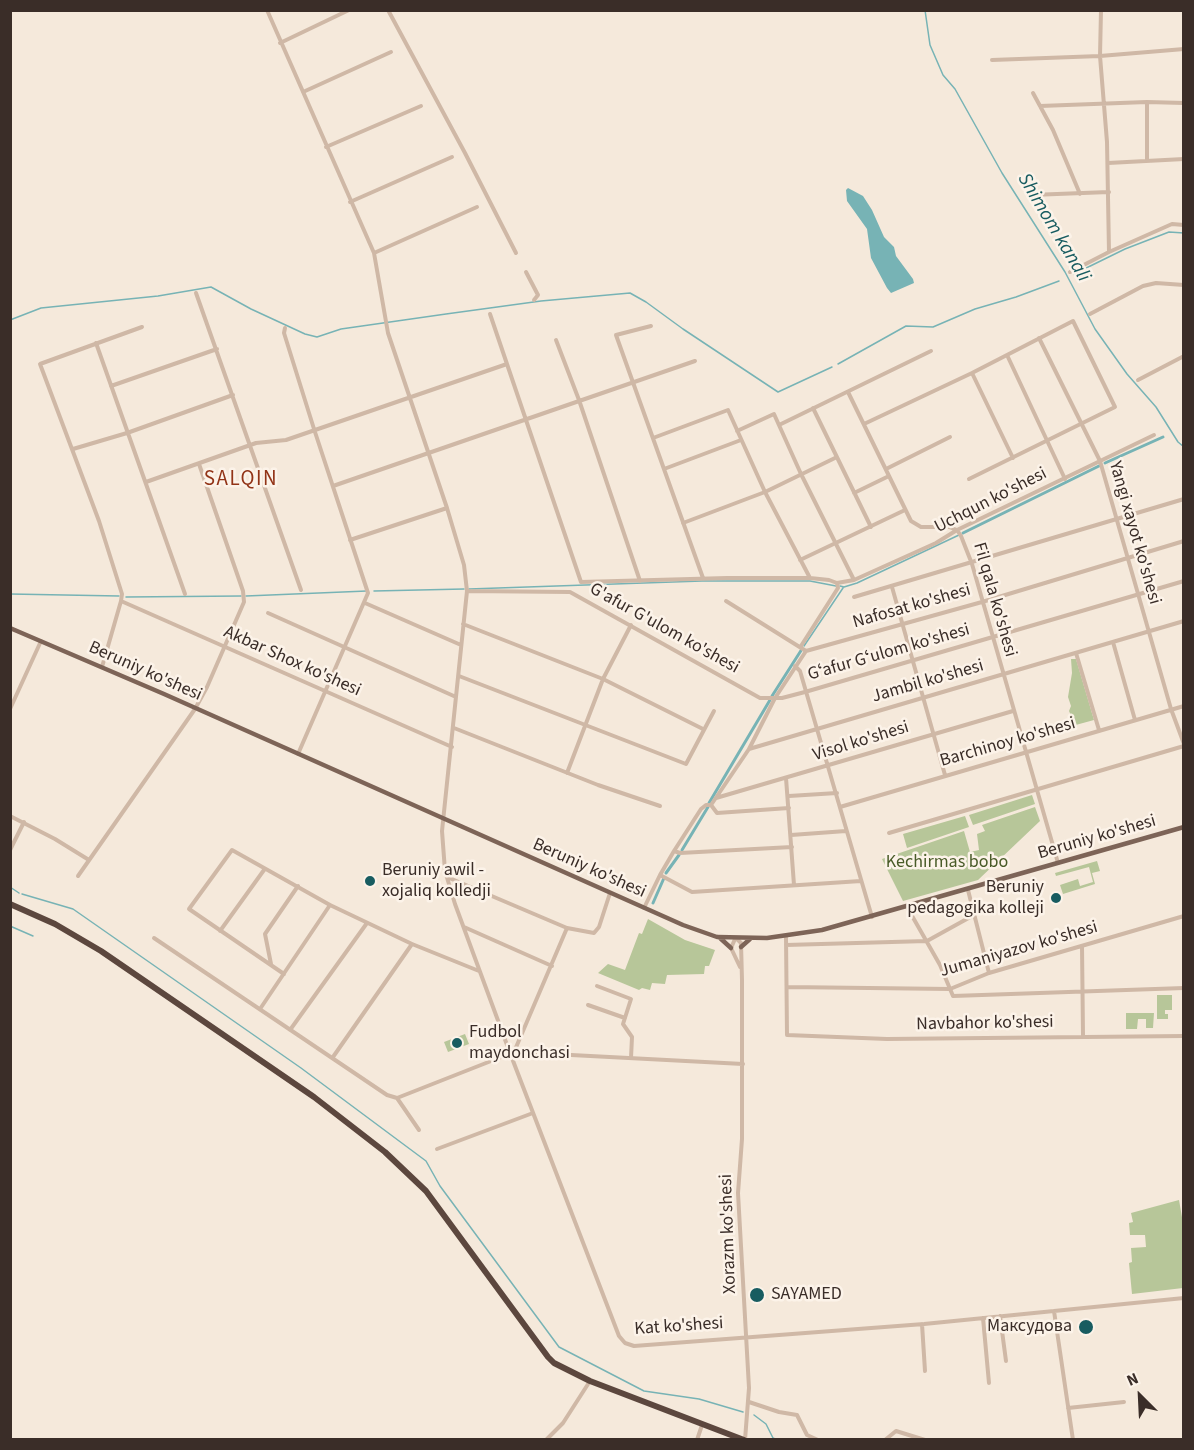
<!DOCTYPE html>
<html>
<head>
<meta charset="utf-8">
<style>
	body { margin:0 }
	#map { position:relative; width:1194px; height:1450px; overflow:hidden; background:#f5e9db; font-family:"Source Sans 3",sans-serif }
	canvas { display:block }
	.frame { position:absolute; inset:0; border:12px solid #3a2d28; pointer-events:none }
	.north { position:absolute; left:1110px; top:1366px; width:60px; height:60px; -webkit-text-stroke:4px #fcf3e9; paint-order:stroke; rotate:336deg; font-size:16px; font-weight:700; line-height:24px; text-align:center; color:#3a2d28 }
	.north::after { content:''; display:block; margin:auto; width:21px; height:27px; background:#3a2d28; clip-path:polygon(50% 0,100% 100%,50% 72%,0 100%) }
</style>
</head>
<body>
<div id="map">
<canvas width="1194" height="1450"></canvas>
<div class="frame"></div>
<div class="north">N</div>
</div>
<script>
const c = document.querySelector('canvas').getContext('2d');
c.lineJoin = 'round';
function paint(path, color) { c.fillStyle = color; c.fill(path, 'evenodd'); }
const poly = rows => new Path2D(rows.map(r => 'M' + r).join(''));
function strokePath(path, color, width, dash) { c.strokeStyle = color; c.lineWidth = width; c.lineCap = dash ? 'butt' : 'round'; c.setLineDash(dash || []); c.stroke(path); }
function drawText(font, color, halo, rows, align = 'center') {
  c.font = font + ' "Source Sans 3",sans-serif'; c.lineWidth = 5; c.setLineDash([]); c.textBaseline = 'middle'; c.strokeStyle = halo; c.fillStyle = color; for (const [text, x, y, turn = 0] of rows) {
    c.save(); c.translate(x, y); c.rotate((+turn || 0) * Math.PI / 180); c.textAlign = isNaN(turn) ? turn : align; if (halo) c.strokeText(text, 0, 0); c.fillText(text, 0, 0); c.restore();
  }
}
const green = poly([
	[1071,659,1076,659,1094,720,1072,726,1073,720,1069,711,1071,706,1068,697,1072,673],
	[1032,795,1035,804,973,825,969,815],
	[1035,807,1040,821,978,880,903,901,882,859,964,831,970,852,979,850,977,834,985,831,982,825],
	[965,816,969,827,907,848,903,834],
	[1097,861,1100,871,1092,873,1095,884,1063,894,1060,885,1078,879,1080,886,1093,882,1089,867,1056,876,1055,873],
	[648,919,685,940,715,950,709,966,705,966,704,974,667,975,665,984,652,983,650,990,642,988,639,990,598,973,608,964,625,970,639,933,642,934],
	[1157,995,1172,995,1172,1010,1165,1010,1165,1014,1168,1014,1168,1019,1157,1019],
	[1126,1013,1154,1013,1153,1028,1146,1028,1146,1019,1138,1019,1137,1029,1126,1029],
	[465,1034,469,1044,448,1052,444,1042],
	[1179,1200,1183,1223,1183,1288,1132,1294,1129,1263,1132,1262,1131,1248,1146,1247,1145,1235,1130,1235,1129,1223,1133,1222,1131,1213]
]);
const water = poly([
	[848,188,863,196,872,210,884,237,894,247,896,256,913,279,914,283,891,293,887,288,871,258,867,229,847,201,846,190]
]);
const stream = poly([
	[925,10,930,45,943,75,955,89,1002,173,1065,272,1095,329,1127,374,1156,407,1178,442,1184,447],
	[1074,274,1125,249,1169,232,1184,233],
	[10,320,41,308,158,296,211,287,251,309,305,334,317,337,341,329,446,314,541,301,630,293,646,302,683,329,778,392,832,367],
	[838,364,906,326,933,327,975,309,1016,297,1059,281],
	[840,586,844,587,857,583,959,535],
	[469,589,702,581,810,581,836,586],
	[374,591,464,589],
	[10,594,119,596],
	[246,596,367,591],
	[126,597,241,596],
	[804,646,843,588],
	[10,887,19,893],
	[22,894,73,909,301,1068,426,1161,440,1186,559,1347,644,1391,699,1399,743,1412],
	[10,926,33,936],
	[754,1415,766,1424,773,1438,777,1440]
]);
const canal = poly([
	[1105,463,1163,437],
	[963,533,1101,465],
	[772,696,802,649],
	[709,803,770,700],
	[682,850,708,807],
	[666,873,679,855],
	[653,903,664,878]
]);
const minor = poly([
	[267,10,374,253,388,333,447,508,464,565,467,591,442,831,445,871,455,904,510,1053,619,1336,625,1343,634,1346,924,1324,1184,1298],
	[388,10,465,153,516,253],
	[1101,10,1100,56,1107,142,1109,252],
	[280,43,349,10],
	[992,60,1100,56,1184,49],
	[303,92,391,52],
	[1033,93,1053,130,1080,194],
	[1147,102,1147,161],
	[1040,106,1147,102,1184,103],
	[326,147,421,106],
	[1108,163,1184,159],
	[1031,195,1109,192],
	[350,202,452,157],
	[374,253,477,207],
	[526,272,538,295,534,300],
	[1070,272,1109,252,1172,224,1184,225],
	[196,293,301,590],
	[490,314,581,582,727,578,810,578,829,580,837,583,854,580,936,543,957,530,1154,435],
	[1090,314,1143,286,1156,283,1184,285],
	[651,326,616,335,703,578],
	[285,328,284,333,314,429,368,593,298,754],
	[1039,338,1100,461,1171,709,1184,744],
	[556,340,579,400,640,581],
	[96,343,185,594],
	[1007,355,1065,479],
	[972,373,1013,458],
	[1138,380,1184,356],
	[111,386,217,349],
	[848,392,911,521,921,527,949,527,957,530,961,536,972,564,1058,863],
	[813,408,871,527],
	[864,424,972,373,1073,321,1115,407,969,479],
	[779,425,931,351],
	[737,431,774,414,801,474,854,580],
	[653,438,728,410,765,492,810,578],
	[73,449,127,433,233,395],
	[664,469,741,440],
	[886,469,950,437],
	[146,482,256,443,286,440,507,364],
	[333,486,695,361],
	[854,493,889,476],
	[683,523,765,492,837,457],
	[350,540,447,508],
	[800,560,905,510],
	[892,587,945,775],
	[467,591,570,592,760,698,782,698,805,692,1184,581],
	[854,597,1184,499],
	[121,601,452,747],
	[726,601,806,651],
	[365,603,461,645],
	[268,613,456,697],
	[463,624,603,679,703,729],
	[1113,642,1135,720],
	[801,646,838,588,837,583],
	[806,651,982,602,1184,541],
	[1076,653,1099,730],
	[795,666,800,671,872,917],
	[102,667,121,601,122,594,99,521,40,364,142,327],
	[459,676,686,764,714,711],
	[10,709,41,641],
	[454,728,598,785,660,806],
	[749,749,1184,621],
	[567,773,603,679,631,625],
	[786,778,794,885],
	[789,796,837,793],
	[716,798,1013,711],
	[711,805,717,813,789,808],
	[840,807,1184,706],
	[10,816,55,839,89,860],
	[889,833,1184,746],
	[791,835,846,831],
	[10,850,24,822],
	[674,851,680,853,792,847],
	[660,875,692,892,861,881],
	[78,876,195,709,207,687,244,602,243,591,199,464],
	[447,877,567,928,594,933,599,927,610,893],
	[968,890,989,973],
	[907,907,940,965,953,996,1184,988],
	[644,908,660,875,674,851,701,809,706,805,711,805,749,749,775,698,806,651],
	[464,927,552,966],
	[220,931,264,870],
	[786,937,787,1035,887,1039,1184,1036],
	[154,938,387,1095,397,1098],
	[735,939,731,948,740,967],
	[737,939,741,943,742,980,742,1139,738,1193,749,1388,745,1440],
	[786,945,927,941,974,915],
	[1082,946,1083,1035],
	[271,964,265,934,298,886],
	[284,974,189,909,232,850,330,905,412,944,479,971],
	[597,986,631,999,623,1024,632,1037,631,1058],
	[787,987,950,989,989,973,1184,916],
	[588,1005,625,1018],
	[260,1009,330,905],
	[290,1030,367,923],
	[514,1052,567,928],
	[333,1057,412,944],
	[397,1098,514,1052,743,1064],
	[397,1098,419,1130],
	[437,1149,533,1113],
	[1054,1311,1073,1440],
	[1000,1316,1006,1361],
	[983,1318,989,1383],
	[922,1324,925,1371],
	[749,1402,779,1412,797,1415,807,1435,818,1440],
	[1068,1408,1124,1402],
	[546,1440,563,1423,590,1381],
	[697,1440,702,1425],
	[885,1440,896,1431,925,1440]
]);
const major = poly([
	[10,628,164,694,683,925,717,937,767,938,822,930,1184,827],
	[720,938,731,948],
	[741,947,750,939]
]);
const highway = poly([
	[10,904,55,924,101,951,314,1097,385,1152,426,1191,548,1357,554,1363,590,1381,744,1440]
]);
const markers = [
	[370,881,6,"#185c60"],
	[1056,898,6,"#185c60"],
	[457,1043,6,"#185c60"],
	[757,1295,8,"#185c60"],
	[1086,1327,8,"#185c60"]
];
const streetNames = [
	["Uchqun ko'shesi",991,501,-27],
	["Yangi xayot ko'shesi",1134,533,74],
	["Fil qala ko'shesi",994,600,74],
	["Nafosat ko'shesi",912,607,-16],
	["G'afur G'ulom ko'shesi",664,629,29],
	["Gʻafur Gʻulom ko'shesi",889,653,-16],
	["Akbar Shox ko'shesi",292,662,24],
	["Beruniy ko'shesi",145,672,24],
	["Jambil ko'shesi",928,682,-16],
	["Visol ko'shesi",861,742,-17],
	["Barchinoy ko'shesi",1008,743,-16],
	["Beruniy ko'shesi",1097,838,-16],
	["Beruniy ko'shesi",589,869,24],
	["Jumaniyazov ko'shesi",1019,950,-16],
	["Navbahor ko'shesi",985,1024,-1],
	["Xorazm ko'shesi",729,1234,-92],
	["Kat ko'shesi",679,1327,-4]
];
const parkNames = [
	["Kechirmas bobo",947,863]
];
const poiNames = [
	["Beruniy awil -",382,871],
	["xojaliq kolledji",382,892],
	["Beruniy",1044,888,"right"],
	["pedagogika kolleji",1044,909,"right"],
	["Fudbol",469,1033],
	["maydonchasi",469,1054],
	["SAYAMED",771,1295],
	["Максудова",1072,1327,"right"]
];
const waterNames = [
	["Shimom kanali",1053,228,59]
];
const quarterNames = [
	["SALQIN",241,480]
];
paint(green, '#b7c699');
paint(water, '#77b3b5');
strokePath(stream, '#77b3b5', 1.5);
strokePath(canal, '#77b3b5', 3);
strokePath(minor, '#cfb8a6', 4);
strokePath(major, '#7d6457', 4.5);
strokePath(highway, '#5c473e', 6);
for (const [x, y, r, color] of markers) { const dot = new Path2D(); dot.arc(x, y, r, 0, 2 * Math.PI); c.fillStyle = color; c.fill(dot); strokePath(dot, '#fcf3e9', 2); }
drawText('18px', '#3a2d28', '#fcf3e9', streetNames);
drawText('18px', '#495b28', '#fcf3e9', parkNames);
drawText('18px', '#3a2d28', '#fcf3e9', poiNames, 'left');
drawText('italic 20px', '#185c60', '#fcf3e9', waterNames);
c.letterSpacing = '1.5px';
drawText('21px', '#923417', '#fcf3e9', quarterNames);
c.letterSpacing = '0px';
</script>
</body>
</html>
